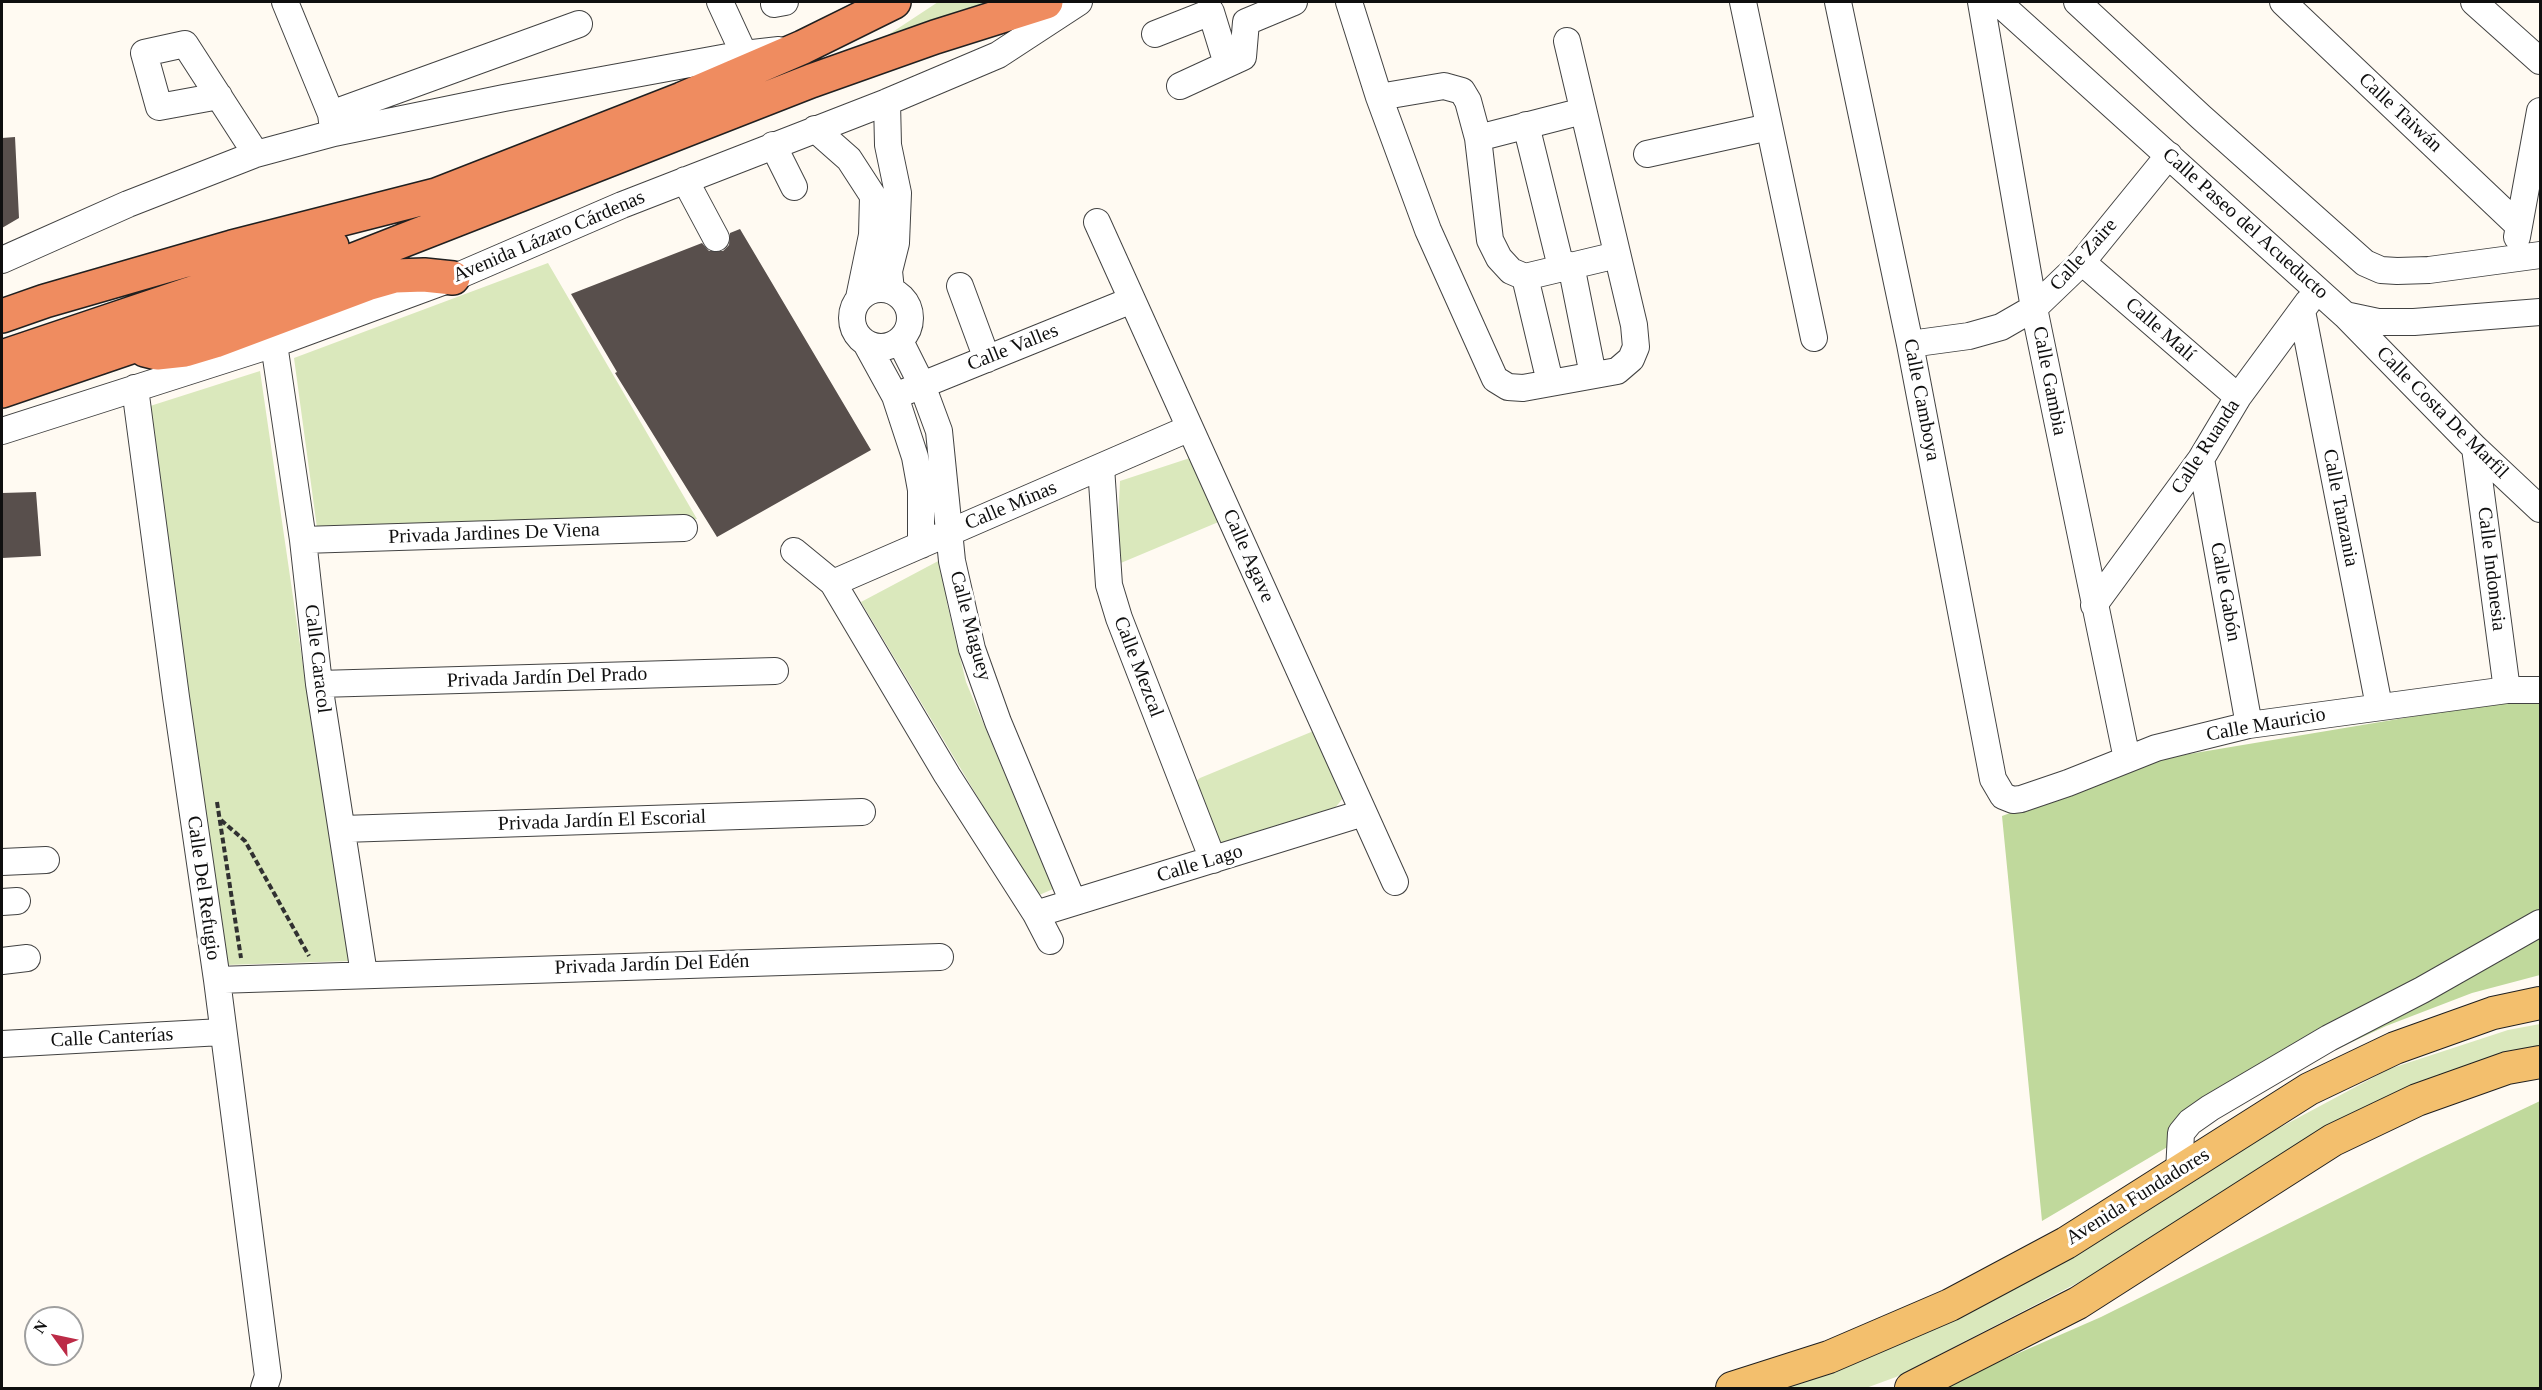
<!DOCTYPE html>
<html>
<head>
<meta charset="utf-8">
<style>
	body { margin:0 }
	#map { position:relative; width:2542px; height:1390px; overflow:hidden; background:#fffaf2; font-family:Georgia,serif }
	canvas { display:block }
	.frame { position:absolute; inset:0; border:3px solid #0f0f0f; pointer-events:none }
	.north { position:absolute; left:24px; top:1306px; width:60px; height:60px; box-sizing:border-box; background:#fff; border:2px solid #9f9f9f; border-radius:50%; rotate:303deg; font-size:16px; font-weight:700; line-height:24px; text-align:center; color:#0f0f0f }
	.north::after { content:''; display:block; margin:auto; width:21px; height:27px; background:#bc2b47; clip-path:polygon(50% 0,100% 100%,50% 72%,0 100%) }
</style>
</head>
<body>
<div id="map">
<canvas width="2542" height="1390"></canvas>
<div class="frame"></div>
<div class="north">N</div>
</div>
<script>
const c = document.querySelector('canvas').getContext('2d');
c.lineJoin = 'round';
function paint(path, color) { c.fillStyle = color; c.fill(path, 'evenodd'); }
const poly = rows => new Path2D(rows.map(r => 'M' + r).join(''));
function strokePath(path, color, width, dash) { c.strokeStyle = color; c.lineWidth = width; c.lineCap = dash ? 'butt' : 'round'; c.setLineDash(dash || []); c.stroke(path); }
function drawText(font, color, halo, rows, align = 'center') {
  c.font = font + ' Georgia,serif'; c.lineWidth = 6; c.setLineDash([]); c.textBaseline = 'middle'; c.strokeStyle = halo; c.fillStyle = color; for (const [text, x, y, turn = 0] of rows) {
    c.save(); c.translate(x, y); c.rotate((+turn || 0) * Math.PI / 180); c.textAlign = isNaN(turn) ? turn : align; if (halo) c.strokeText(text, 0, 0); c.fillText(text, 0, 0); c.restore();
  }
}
const green = poly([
	[938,2,1000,2,891,45,888,35],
	[548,263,697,519,317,528,294,358],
	[260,371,305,679,316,677,351,961,225,965,147,407],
	[1196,456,1228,518,1116,565,1120,481],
	[942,559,947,603,966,682,1053,889,1037,896,861,602],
	[1316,730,1343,798,1335,808,1226,845,1216,841,1192,785,1200,778],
	[2540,1024,2540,1050,2110,1266,1896,1377,1866,1388,1780,1388,2091,1243,2266,1135,2389,1069,2508,1030]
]);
const forest = poly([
	[2540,698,2540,975,2472,993,2386,1026,2320,1057,2042,1221,2002,816,2153,760,2518,699],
	[2540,1101,2540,1388,1939,1388,2101,1317,2422,1157]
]);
const building = poly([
	[15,137,19,218,2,228,2,138],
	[740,229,871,450,717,537,615,373,617,372,571,294,702,243,709,251,723,251,729,245,730,233],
	[36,492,41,556,2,558,2,493]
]);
const path = poly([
	[217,802,241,958],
	[221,820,245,841,309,956]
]);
const minor = poly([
	[285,2,331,114,333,129],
	[720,2,744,54],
	[1349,2,1379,97,1428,230,1495,379,1508,387,1523,388,1617,371,1631,359,1636,347,1634,325,1567,41],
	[1743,2,1814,338],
	[1838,2,1910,344,1993,779,2003,796,2013,800,2021,799,2068,783,2156,748,2249,725,2507,690,2540,690],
	[1981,2,2034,308,2127,759],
	[1998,2,2345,315,2378,322,2414,322,2540,312],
	[2077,2,2201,117,2365,263,2381,270,2397,271,2429,270,2540,255],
	[2283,2,2518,225],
	[2474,2,2540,61],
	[774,4,785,2],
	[1155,34,1211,12,1227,64],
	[1180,86,1243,57,1246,22,1294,2],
	[219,96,159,107,144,53,185,44,256,154],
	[1379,97,1444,86,1462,91,1468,101,1478,138,1490,240,1499,258,1511,271,1525,277,1617,255],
	[887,102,888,145,898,193,896,243,889,271,891,290],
	[331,114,579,24],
	[1526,125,1561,267],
	[815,129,849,159,873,196,872,235,859,298],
	[1478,138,1583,111],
	[773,145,794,187],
	[1647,154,1769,127],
	[685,180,716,238],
	[1097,222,1395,882],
	[2517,237,2540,111],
	[2,260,128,204,256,154,334,133,504,98,744,54,779,50],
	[2082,262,2238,397],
	[1571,265,1593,375],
	[1525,277,1550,382],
	[960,286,987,359],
	'852 318a29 29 0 1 1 58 0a29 29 0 1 1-58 0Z',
	[2302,311,2379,706],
	[2345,315,2475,448,2540,509],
	[900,341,922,385,939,431,952,561,972,649,998,722,1073,902],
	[274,344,303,540,319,684,364,974],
	[1910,344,1969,336,2001,327,2034,308,2082,262,2169,155],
	[867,345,895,396,915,457,921,490,921,545],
	[135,388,176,697,217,980,268,1376,264,1388],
	[895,396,1132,300],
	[2,431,274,344,453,278,622,205,887,102,998,55,1079,2],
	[2475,448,2507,690],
	[2201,459,2249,725],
	[1101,467,1109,585,1119,618,1213,860],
	[303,540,684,528],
	[794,551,833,583,947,775,1036,914,1050,941],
	[833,583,1190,428],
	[2094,605,2201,459,2238,397,2308,302],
	[319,684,775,671],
	[343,829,862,812],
	[2,862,46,860],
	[2,902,17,901],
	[1036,914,1363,813],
	[2,961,27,958],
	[217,980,940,957],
	[2,1044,222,1032],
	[2179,1172,2181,1133,2190,1122,2210,1108,2329,1038,2422,990,2540,923]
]);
const major = poly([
	[1732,1388,1829,1357,1950,1305,2066,1243,2309,1089,2395,1048,2493,1013,2540,1003],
	[1911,1388,2078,1303,2333,1140,2417,1100,2507,1068,2540,1062]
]);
const highway = poly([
	[2,316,45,301,232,247,436,195,682,99,803,47,894,2],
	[145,350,157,353,185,350,215,341,367,284,395,276,424,275,453,278],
	[2,357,332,246],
	[2,391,131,347,811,81,935,37,1046,2]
]);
const streetNames = [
	["Calle Taiwán",2400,113,43],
	["Calle Paseo del Acueducto",2245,224,42],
	["Avenida Lázaro Cárdenas",549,237,-23],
	["Calle Zaire",2084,255,-48],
	["Calle Malí",2160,330,41],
	["Calle Valles",1013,348,-22],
	["Calle Gambia",2049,381,79],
	["Calle Camboya",1921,400,79],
	["Calle Costa De Marfil",2442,413,45],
	["Calle Ruanda",2206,447,-57],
	["Calle Minas",1011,506,-23],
	["Calle Tanzania",2340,508,79],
	["Privada Jardines De Viena",494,534,-2],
	["Calle Agave",1248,556,66],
	["Calle Indonesia",2491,569,83],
	["Calle Gabón",2225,592,80],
	["Calle Maguey",970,626,75],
	["Calle Caracol",317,659,83],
	["Calle Mezcal",1138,667,69],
	["Privada Jardín Del Prado",547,678,-2],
	["Calle Mauricio",2266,725,-10],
	["Privada Jardín El Escorial",602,821,-2],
	["Calle Lago",1200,864,-17],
	["Calle Del Refugio",203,888,82],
	["Privada Jardín Del Edén",652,965,-2],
	["Calle Canterías",112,1038,-3],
	["Avenida Fundadores",2138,1197,-32]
];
paint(green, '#dae8bc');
paint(forest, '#c0d99c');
paint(building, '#584f4c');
strokePath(minor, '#424242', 28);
strokePath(major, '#202020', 34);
strokePath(highway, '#202020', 36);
strokePath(path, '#313131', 4, [6, 3]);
strokePath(minor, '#fff', 26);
strokePath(major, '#f3bf6d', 32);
strokePath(highway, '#ef8c60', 33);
drawText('20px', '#0f0f0f', '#fff', streetNames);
</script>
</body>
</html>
